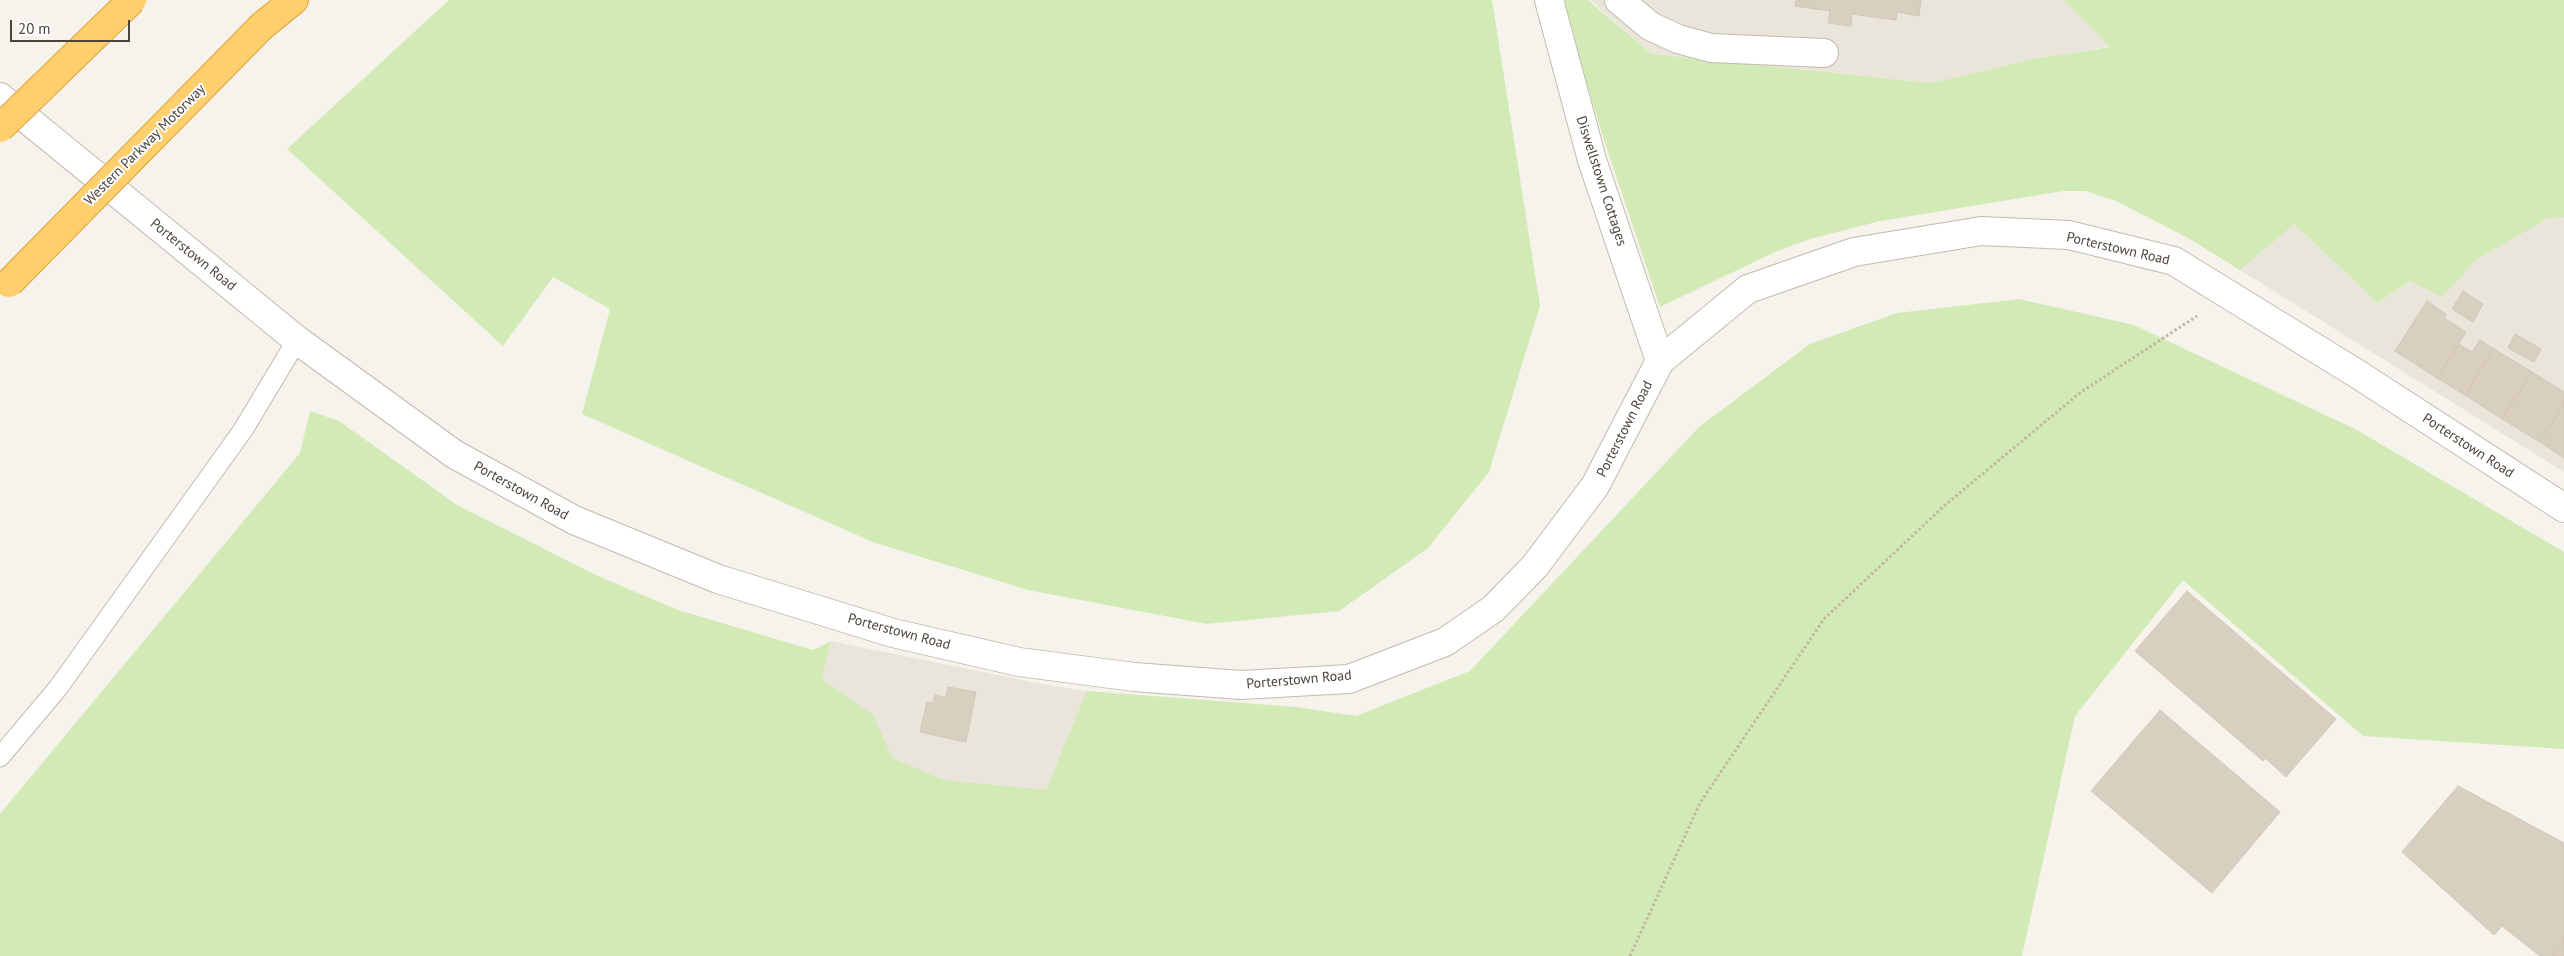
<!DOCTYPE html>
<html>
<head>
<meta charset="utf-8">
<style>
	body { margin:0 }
	#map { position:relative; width:2564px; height:956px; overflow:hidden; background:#f6f3ec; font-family:"PT Sans",sans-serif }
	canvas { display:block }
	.scale { position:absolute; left:10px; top:20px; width:120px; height:22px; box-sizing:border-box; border:2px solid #4b4439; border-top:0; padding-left:6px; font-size:15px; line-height:18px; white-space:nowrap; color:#4b4439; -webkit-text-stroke:4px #fff; paint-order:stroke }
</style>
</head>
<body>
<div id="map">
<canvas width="2564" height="956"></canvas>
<div class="scale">20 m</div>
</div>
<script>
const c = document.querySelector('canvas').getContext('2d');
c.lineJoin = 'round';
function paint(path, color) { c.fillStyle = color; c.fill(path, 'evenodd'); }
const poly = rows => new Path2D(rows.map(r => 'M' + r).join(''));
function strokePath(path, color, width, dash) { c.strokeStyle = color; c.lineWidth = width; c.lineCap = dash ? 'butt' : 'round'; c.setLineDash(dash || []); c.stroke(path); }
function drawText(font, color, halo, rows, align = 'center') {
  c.font = font + ' "PT Sans",sans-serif'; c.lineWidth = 4; c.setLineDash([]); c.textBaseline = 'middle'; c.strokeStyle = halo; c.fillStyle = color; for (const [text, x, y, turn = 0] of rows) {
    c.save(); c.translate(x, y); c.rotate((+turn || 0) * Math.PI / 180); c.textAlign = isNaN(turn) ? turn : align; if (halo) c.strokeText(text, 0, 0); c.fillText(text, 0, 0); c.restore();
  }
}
const residential = poly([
	[1590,0,2063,0,2111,46,2039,58,1931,83,1652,54],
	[2548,217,2564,217,2564,472,2240,270,2293,223,2378,303,2410,281,2476,260],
	[831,641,1047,685,1189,706,966,956,822,679]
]);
const green = poly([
	[449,0,1492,0,1540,306,1489,472,1428,548,1339,611,1207,624,1028,590,873,542,582,414,610,309,553,277,503,346,287,149],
	[1562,0,1588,0,1652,54,1931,83,2039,58,2110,47,2063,0,2564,0,2564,217,2548,218,2476,260,2442,297,2410,281,2378,303,2294,224,2240,270,2188,238,2116,201,2086,191,2064,191,1880,221,1810,239,1773,253,1660,307,1603,137],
	[2019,299,2134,325,2357,430,2564,552,2564,749,2363,736,2183,580,2075,716,2022,956,0,956,0,814,300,453,310,411,339,421,457,505,598,576,678,610,813,650,831,641,822,679,873,715,892,758,943,780,1046,790,1087,691,1296,707,1356,716,1470,671,1699,427,1810,344,1897,313]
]);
const building = poly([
	[1796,0,1921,0,1919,16,1897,12,1896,20,1852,14,1851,26,1828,23,1830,11,1795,6,1796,0],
	[2463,291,2483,304,2473,322,2452,309,2463,291],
	[2427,301,2446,314,2444,318,2466,332,2437,378,2395,351,2427,301],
	[2515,334,2541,349,2534,362,2508,348,2515,334],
	[2480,340,2494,349,2465,395,2437,378,2459,344,2472,352,2480,340],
	[2494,349,2532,372,2502,419,2465,395,2494,349],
	[2532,372,2564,392,2564,404,2540,442,2502,419,2532,372],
	[2564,404,2564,458,2540,442,2564,404],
	[2187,591,2336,719,2286,777,2265,758,2263,761,2135,651,2187,591],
	[948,687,976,692,966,742,920,732,927,702,933,703,935,695,946,698,948,687],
	[2160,710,2280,812,2212,893,2091,791,2160,710],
	[2458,786,2564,843,2564,942,2552,956,2540,956,2502,926,2494,935,2402,852,2458,786],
	[2564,942,2564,956,2552,956,2564,942]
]);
const path = poly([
	[1630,956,1700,803,1824,619,1944,506,2081,392,2197,316]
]);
const service = poly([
	[0,757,58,688,243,430,297,340]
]);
const minor = poly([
	[1549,0,1592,160,1660,361],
	[1619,0,1650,26,1678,39,1711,48,1824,53]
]);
const tertiary = poly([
	[0,97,297,340,454,454,574,520,718,579,893,633,1019,662,1134,677,1241,685,1349,679,1445,642,1493,609,1535,566,1595,486,1660,361,1748,289,1854,252,1981,231,2069,235,2174,261,2359,375,2564,508]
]);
const motorway = poly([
	[262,26,294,0]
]);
const motorwayBridge = poly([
	[0,128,132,0],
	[9,283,262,26]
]);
const streetNames = [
	["Western Parkway Motorway",145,145,-45],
	["Diswellstown Cottages",1601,181,72],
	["Porterstown Road",2118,249,13],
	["Porterstown Road",193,255,39],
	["Porterstown Road",1625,429,-63],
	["Porterstown Road",2468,446,33],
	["Porterstown Road",521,491,29],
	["Porterstown Road",899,632,15],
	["Porterstown Road",1299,680,-5]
];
paint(residential, '#eae5da');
paint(green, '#d2eab5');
paint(building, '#d8cfc1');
strokePath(building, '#d3c7b4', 1);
strokePath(service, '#c2bbae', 21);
strokePath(minor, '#c2bbae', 30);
strokePath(tertiary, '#c2bbae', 30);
strokePath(motorway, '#e0a43c', 30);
strokePath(path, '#c4b79f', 3, [2.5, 2.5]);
strokePath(service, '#fff', 19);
strokePath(minor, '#fff', 28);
strokePath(tertiary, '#fff', 28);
strokePath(motorway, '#ffcf6e', 28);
strokePath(motorwayBridge, '#e0a43c', 30, []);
strokePath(motorwayBridge, '#ffcf6e', 28);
drawText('14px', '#4b4439', '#fff', streetNames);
</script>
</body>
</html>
